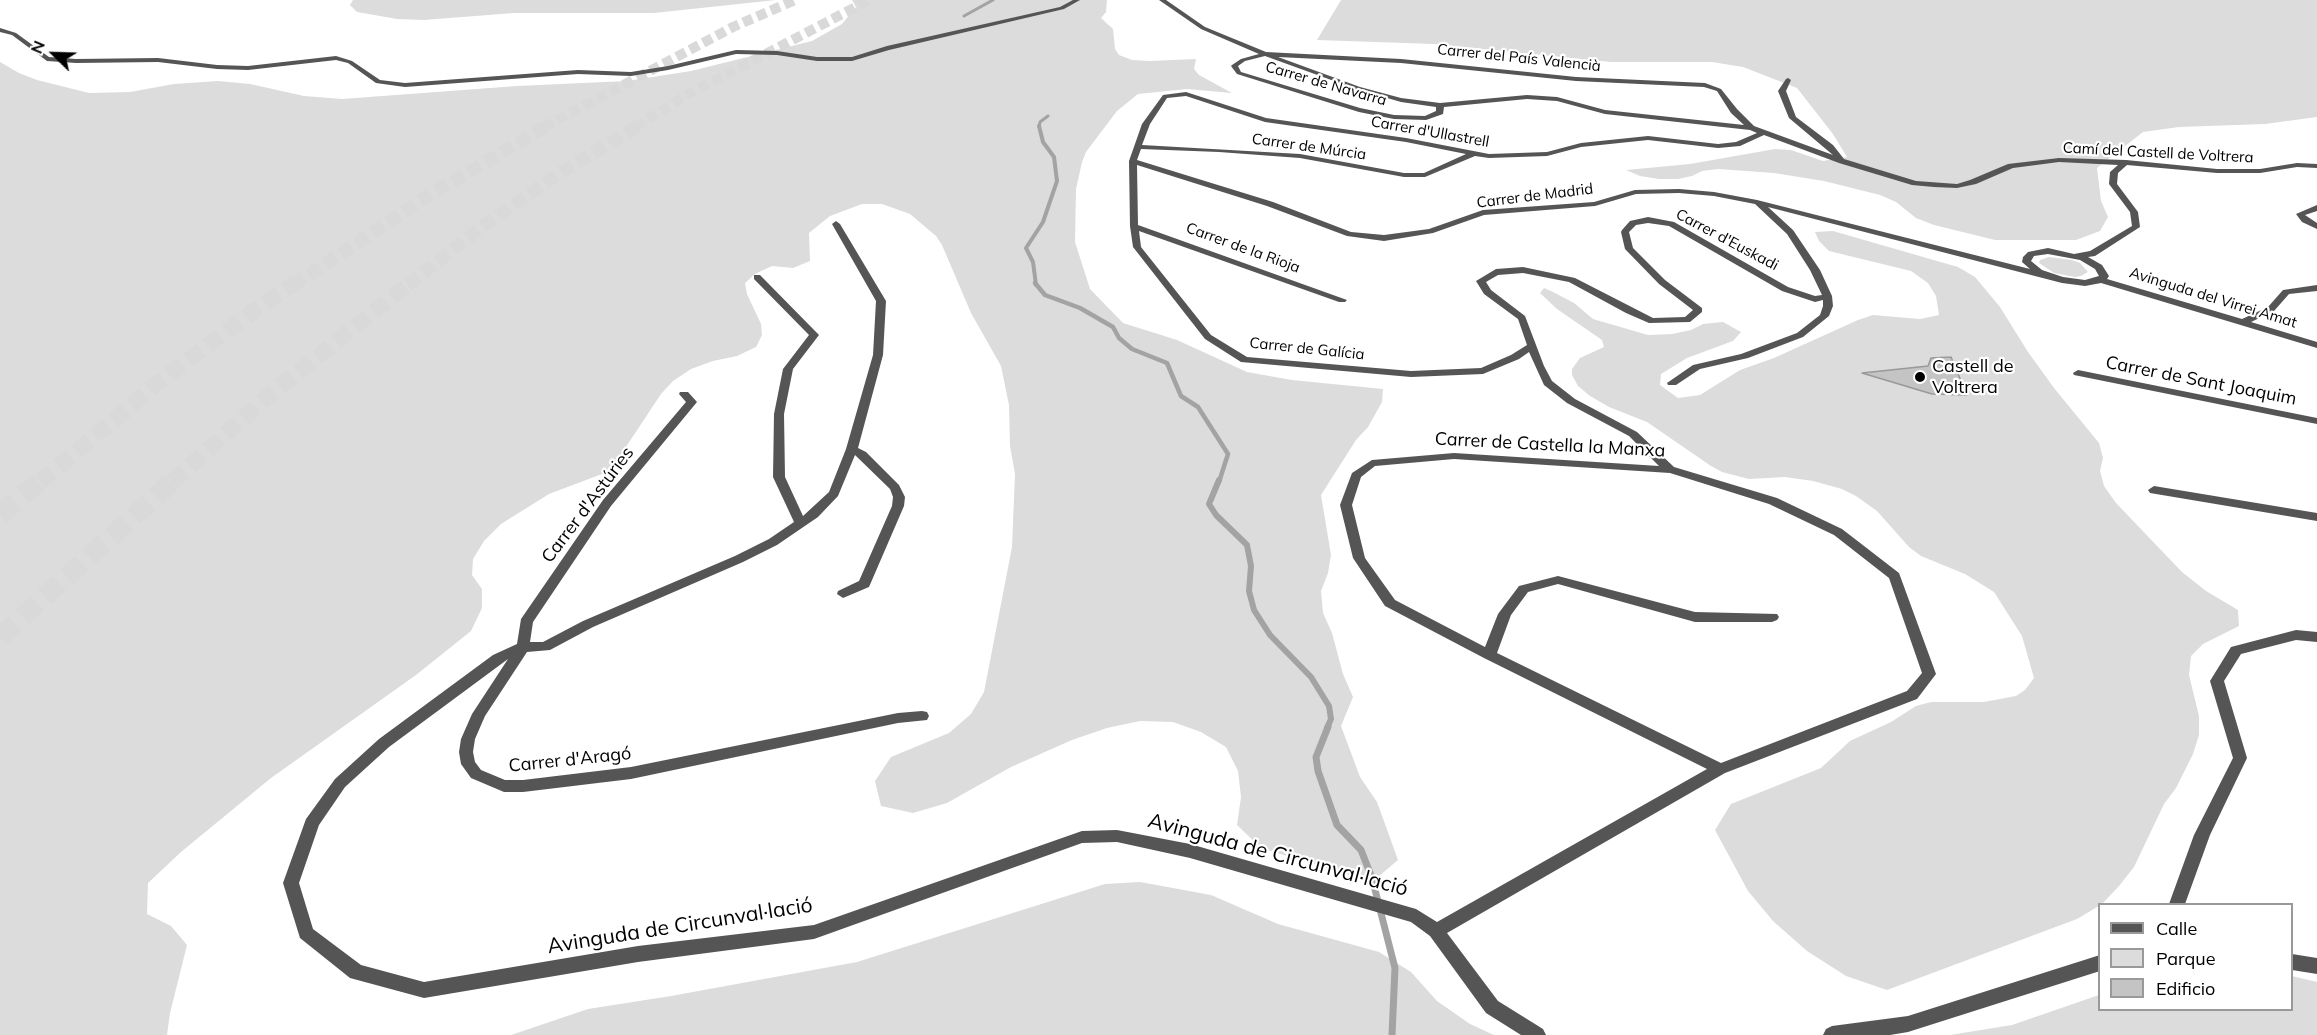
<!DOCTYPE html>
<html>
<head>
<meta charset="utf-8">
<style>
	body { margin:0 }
	#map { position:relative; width:2317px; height:1035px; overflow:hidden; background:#fff; font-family:Mulish,sans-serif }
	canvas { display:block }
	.legend { position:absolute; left:2098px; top:903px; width:195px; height:108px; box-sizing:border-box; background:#fff; border:2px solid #999; margin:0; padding:8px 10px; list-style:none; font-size:18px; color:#000 }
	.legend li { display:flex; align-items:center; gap:12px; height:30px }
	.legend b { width:30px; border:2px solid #999 }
	.north { position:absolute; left:24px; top:24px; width:60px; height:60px; -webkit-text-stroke:4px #fff; paint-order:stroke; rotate:293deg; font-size:16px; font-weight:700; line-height:24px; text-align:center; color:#000 }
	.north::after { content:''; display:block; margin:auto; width:21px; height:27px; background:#000; clip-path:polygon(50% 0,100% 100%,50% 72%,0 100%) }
</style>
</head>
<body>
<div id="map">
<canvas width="2317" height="1035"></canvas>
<ul class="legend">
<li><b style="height:8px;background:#555"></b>Calle</li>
<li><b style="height:16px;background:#dcdcdc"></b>Parque</li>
<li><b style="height:16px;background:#c4c4c4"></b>Edificio</li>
</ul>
<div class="north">N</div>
</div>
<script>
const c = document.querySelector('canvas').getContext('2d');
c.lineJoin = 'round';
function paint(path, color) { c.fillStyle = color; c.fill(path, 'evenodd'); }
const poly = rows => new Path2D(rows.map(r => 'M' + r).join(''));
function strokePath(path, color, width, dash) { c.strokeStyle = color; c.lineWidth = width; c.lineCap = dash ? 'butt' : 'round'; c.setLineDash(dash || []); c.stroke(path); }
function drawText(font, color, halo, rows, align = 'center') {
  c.font = font + ' Mulish,sans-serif'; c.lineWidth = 4.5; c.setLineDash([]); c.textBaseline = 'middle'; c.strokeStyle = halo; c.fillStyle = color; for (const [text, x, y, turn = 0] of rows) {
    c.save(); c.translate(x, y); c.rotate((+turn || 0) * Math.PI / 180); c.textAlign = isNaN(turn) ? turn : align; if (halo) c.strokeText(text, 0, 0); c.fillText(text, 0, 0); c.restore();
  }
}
const green = poly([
	[353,0,776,0,654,13,514,13,424,20,397,19,357,12,350,5],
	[852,0,1107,0,1106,12,1101,18,1113,29,1115,49,1119,55,1132,60,1150,61,1196,59,1194,69,1199,75,1232,93,1187,89,1138,94,1117,111,1086,152,1082,162,1076,189,1075,242,1090,289,1123,323,1177,340,1247,372,1292,380,1383,389,1382,402,1368,427,1356,440,1321,495,1331,555,1328,573,1321,591,1323,613,1332,633,1343,674,1353,697,1341,726,1360,777,1377,802,1398,860,1372,882,1261,848,1237,825,1241,797,1238,771,1226,747,1201,732,1173,722,1140,721,1107,728,1072,740,1011,767,947,803,913,813,881,806,875,781,891,757,949,733,971,714,984,692,1012,547,1015,474,1010,446,1009,405,1001,366,971,313,942,245,936,236,910,214,882,204,862,204,830,216,809,233,810,261,793,268,772,266,755,274,745,283,747,294,761,324,762,335,756,347,737,356,713,361,691,369,673,381,661,394,610,471,549,494,501,524,484,541,473,559,472,575,482,589,482,608,471,631,416,675,271,778,181,852,148,883,147,914,171,926,187,945,170,1013,167,1035,0,1035,0,62,19,73,37,80,89,93,130,92,174,84,218,81,250,84,304,96,342,99,517,86,627,81,691,71,812,41,842,24,856,7],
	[1341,0,2317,0,2317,117,2265,124,2179,127,2143,132,2097,168,2101,201,2108,217,2100,231,2076,240,1995,240,1934,225,1916,218,1896,202,1880,195,1824,181,1774,173,1718,169,1702,171,1692,176,1678,179,1659,179,1640,176,1626,170,1690,164,1775,149,1791,150,1823,161,1847,157,1833,134,1797,88,1743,67,1712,62,1611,62,1434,44,1317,40],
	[1833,231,1937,261,1958,267,1975,277,2000,307,2028,352,2054,388,2099,443,2103,458,2100,471,2104,486,2116,503,2182,572,2206,591,2238,610,2239,626,2203,644,2191,656,2189,675,2199,716,2199,735,2193,754,2176,788,2164,804,2134,867,2119,886,2102,904,2077,919,1887,990,1846,976,1807,951,1773,921,1748,891,1715,830,1731,804,1821,768,1850,741,1891,722,1916,706,1931,702,1984,702,2016,696,2025,690,2034,678,2022,636,1994,592,1965,574,1921,556,1909,547,1877,511,1856,496,1842,489,1813,481,1785,477,1749,479,1722,472,1711,466,1647,422,1609,407,1590,396,1578,386,1572,375,1572,369,1580,358,1604,347,1602,340,1557,309,1540,293,1544,288,1553,292,1574,303,1593,319,1648,335,1672,334,1691,330,1703,324,1723,322,1741,332,1733,341,1687,358,1661,374,1660,385,1678,398,1700,395,1740,370,1774,358,1858,320,1873,315,1920,319,1939,315,1936,296,1928,283,1911,271,1829,251,1819,241,1815,232],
	[2049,257,2072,260,2080,263,2088,272,2081,276,2075,277,2054,273,2039,263,2040,260],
	[1140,882,1211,895,1278,924,1379,952,1411,972,1437,1001,1470,1024,1494,1035,511,1035,588,1009,671,996,857,962,1105,884],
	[2292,976,2317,982,2317,1035,1950,1035,2012,1025,2099,995,2100,1010,2292,1010]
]);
const streamFar4 = poly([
	[964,16,993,0],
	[1039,127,1040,122,1048,116]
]);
const streamFar3 = poly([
	[1036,285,1033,262,1026,248,1043,222,1057,181,1054,157,1043,142,1039,126]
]);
const streamFar2 = poly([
	[1035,283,1045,295,1080,308,1113,327,1119,338,1132,349,1167,363,1181,396,1198,407,1228,454,1219,482]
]);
const streamFar1 = poly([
	[1219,480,1209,504,1216,515,1247,545,1251,566,1249,591,1254,610,1270,635,1311,677,1329,706,1331,719,1327,728]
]);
const stream = poly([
	[1328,727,1316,757,1318,771,1337,825,1361,850,1372,878,1395,968,1392,1035]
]);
const building = poly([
	[1951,357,1967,395,1932,394,1862,373,1928,366,1931,358,1951,357]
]);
const highwayTunnelFar3 = poly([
	[544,127,733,27,795,0],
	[635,127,689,94,869,0]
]);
const highwayTunnelFar2 = poly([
	[293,285,429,195,547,126],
	[408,285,480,228,557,175,638,126]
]);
const highwayTunnelFar1 = poly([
	[40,482,164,378,255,310,295,283],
	[172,482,268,396,410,283]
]);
const highwayTunnel = poly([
	[0,515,41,480],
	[0,637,174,480]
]);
const street = poly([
	[1073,0,1080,0,1064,9,889,50,852,61,817,61,777,55,736,54,668,70,631,76,578,74,405,87,376,83,348,63,336,60,248,70,217,69,158,62,76,63,47,61,12,35,0,32,0,28,16,33,49,57,76,59,158,58,217,65,248,66,336,56,352,61,380,80,405,83,578,70,631,72,668,66,736,50,777,51,817,57,852,57,887,46,1060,7,1073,0],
	[1159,0,1166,0,1205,27,1266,52,1401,59,1576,77,1705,83,1721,89,1737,109,1754,126,1833,155,1789,118,1778,91,1786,79,1788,78,1791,80,1786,91,1796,117,1833,145,1844,159,1916,181,1957,184,1970,180,2008,164,2059,158,2126,160,2217,169,2260,169,2297,163,2317,164,2317,168,2297,167,2260,173,2217,173,2127,165,2118,173,2117,184,2138,212,2140,227,2095,256,2088,257,2102,265,2109,276,2107,279,2242,319,2268,307,2283,290,2317,285,2317,291,2289,294,2274,311,2251,322,2317,342,2317,348,2101,283,2085,286,2062,283,1768,207,1793,230,1820,270,1832,296,1833,306,1829,316,1803,337,1748,358,1700,369,1676,385,1668,385,1667,383,1693,365,1741,354,1797,333,1820,315,1823,306,1823,300,1815,302,1782,291,1669,226,1648,223,1636,225,1629,232,1633,248,1665,280,1702,308,1702,312,1690,322,1649,323,1626,313,1569,282,1523,273,1498,275,1486,282,1491,290,1525,316,1544,366,1552,381,1575,399,1637,432,1674,467,1777,498,1842,529,1899,573,1936,674,1917,699,1725,773,1447,933,1498,1001,1543,1029,1546,1035,1521,1035,1486,1013,1430,936,1411,922,1190,858,1117,842,1082,843,814,939,638,962,424,998,350,978,300,938,283,883,306,819,335,779,379,739,493,655,517,644,521,619,603,500,686,402,679,394,680,392,688,392,697,402,611,506,533,622,530,642,543,642,583,621,735,556,769,539,794,522,773,477,774,414,783,369,809,335,754,279,754,275,760,275,819,335,793,369,784,414,785,477,803,516,829,492,846,449,873,355,876,301,832,224,836,221,840,224,886,301,883,355,858,448,866,452,899,485,905,497,904,506,869,587,843,598,837,594,838,591,859,581,892,506,893,497,890,489,855,455,838,496,818,517,777,545,743,562,593,627,550,650,527,652,485,716,475,739,473,752,475,762,481,770,505,780,523,780,631,767,898,713,922,711,927,712,929,716,927,720,898,723,631,779,523,792,504,792,471,778,461,764,459,752,461,739,472,714,508,659,389,747,345,787,319,825,299,883,313,929,361,965,424,982,638,946,814,925,1082,831,1117,830,1190,844,1416,909,1437,922,1707,769,1484,658,1385,606,1353,558,1340,505,1352,473,1372,460,1454,453,1659,466,1629,436,1567,403,1544,385,1529,352,1519,359,1483,374,1411,377,1241,362,1205,339,1133,247,1130,226,1129,161,1142,124,1163,95,1186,92,1266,118,1406,138,1489,154,1547,152,1581,143,1648,136,1718,144,1736,142,1757,133,1750,130,1605,114,1557,101,1527,99,1444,107,1443,114,1426,120,1394,119,1359,112,1237,74,1231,66,1232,65,1241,59,1259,54,1201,29,1159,0],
	[1265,56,1356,89,1401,102,1436,107,1436,111,1425,116,1394,115,1360,108,1241,72,1238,66,1245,61,1265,56],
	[1278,57,1401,63,1576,81,1704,87,1717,91,1731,113,1744,125,1605,110,1557,97,1527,95,1440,103,1401,98,1360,87,1278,57],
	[1186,96,1265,122,1406,142,1466,154,1424,173,1404,173,1300,154,1142,145,1150,124,1167,98,1186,96],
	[1764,135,1839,163,1912,185,1934,187,1957,188,1976,184,2013,168,2059,162,2118,165,2110,172,2109,184,2130,212,2132,226,2090,251,2074,254,2048,248,2028,252,2023,257,2022,262,2030,269,1757,200,1714,192,1679,189,1635,190,1594,202,1483,210,1429,229,1384,235,1351,232,1273,202,1137,160,1141,149,1219,152,1300,158,1404,177,1425,177,1475,156,1489,158,1547,156,1581,147,1648,140,1718,148,1740,146,1764,135],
	[1137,165,1267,206,1347,236,1384,241,1433,233,1484,215,1595,206,1636,194,1679,193,1714,196,1755,204,1787,234,1810,270,1822,295,1815,296,1788,287,1674,222,1648,217,1630,221,1622,230,1621,232,1625,249,1659,284,1693,310,1685,317,1653,318,1575,278,1523,267,1496,269,1476,281,1484,294,1518,319,1527,345,1511,355,1481,368,1411,371,1247,357,1211,335,1141,247,1139,231,1339,302,1345,302,1347,300,1138,225,1137,165],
	[2048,254,2080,260,2095,269,2099,276,2085,280,2063,277,2042,270,2031,261,2034,256,2048,254],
	[1454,459,1670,473,1769,504,1834,535,1889,578,1922,673,1907,691,1721,763,1497,653,1511,615,1528,592,1558,584,1695,622,1772,622,1777,620,1779,617,1777,614,1695,612,1558,576,1519,586,1498,614,1485,647,1395,600,1365,558,1352,505,1361,477,1375,466,1454,459],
	[2317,205,2317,211,2305,215,2317,223,2317,229,2302,222,2296,214,2317,205],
	[2078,370,2317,418,2317,424,2074,375,2073,373,2078,370],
	[2154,486,2317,513,2317,521,2150,493,2148,490,2154,486],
	[2296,630,2317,632,2317,642,2296,640,2241,654,2224,681,2247,758,2210,835,2185,904,2169,904,2194,835,2233,758,2210,681,2231,647,2296,630],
	[2292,954,2317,958,2317,974,2292,970,2292,954],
	[2100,955,2100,971,1908,1032,1890,1035,1823,1035,1826,1029,1832,1026,1908,1016,2100,955]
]);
const markers = [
	[1920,377,6,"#000"]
];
const farStreetnames = [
	["Carrer del País Valencià",1519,58,6],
	["Carrer de Navarra",1326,84,16],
	["Carrer d'Ullastrell",1430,132,10],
	["Carrer de Múrcia",1309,147,8],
	["Camí del Castell de Voltrera",2158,153,3],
	["Carrer de Madrid",1535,196,-7],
	["Carrer d'Euskadi",1727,240,28],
	["Carrer de la Rioja",1243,248,20],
	["Avinguda del Virrei Amat",2213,298,17],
	["Carrer de Galícia",1307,349,6]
];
const poiNames = [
	["Castell de",1932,367],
	["Voltrera",1932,388]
];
const streetNames = [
	["Carrer de Sant Joaquim",2201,381,11],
	["Carrer de Castella la Manxa",1550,445,3],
	["Carrer d'Astúries",588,505,-53],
	["Carrer d'Aragó",570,760,-6]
];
const nearStreetnames = [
	["Avinguda de Circunval·lació",1278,855,15],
	["Avinguda de Circunval·lació",680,926,-9]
];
paint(green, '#dcdcdc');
strokePath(streamFar4, '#a3a3a3', 3);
strokePath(streamFar3, '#a3a3a3', 4);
strokePath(streamFar2, '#a3a3a3', 4.5);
strokePath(streamFar1, '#a3a3a3', 6);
strokePath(stream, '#a3a3a3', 7);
paint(building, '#c4c4c4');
strokePath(building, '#999', 1.5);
strokePath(highwayTunnelFar3, '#d9d9d9', 10, [10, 5]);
strokePath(highwayTunnelFar2, '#d9d9d9', 13, [13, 6]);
strokePath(highwayTunnelFar1, '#d9d9d9', 16, [16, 8]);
strokePath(highwayTunnel, '#d9d9d9', 20, [20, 10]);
paint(street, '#555');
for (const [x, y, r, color] of markers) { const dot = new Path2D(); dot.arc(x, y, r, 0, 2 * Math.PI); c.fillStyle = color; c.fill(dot); strokePath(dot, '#fff', 2); }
drawText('15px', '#000', '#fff', farStreetnames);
drawText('18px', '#000', '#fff', poiNames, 'left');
drawText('18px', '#000', '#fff', streetNames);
drawText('21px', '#000', '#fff', nearStreetnames);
</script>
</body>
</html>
